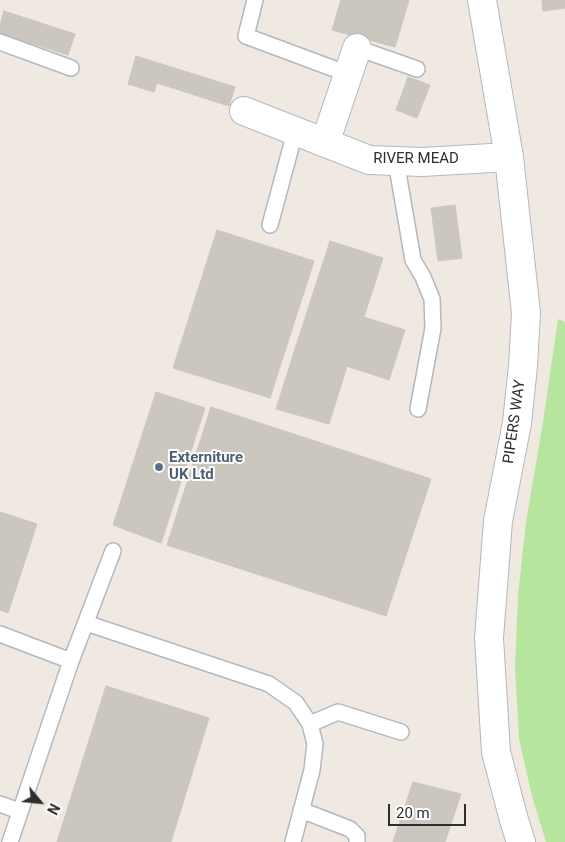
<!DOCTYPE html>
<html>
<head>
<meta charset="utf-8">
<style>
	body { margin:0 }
	#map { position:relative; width:565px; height:842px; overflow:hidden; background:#efe9e1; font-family:Roboto,sans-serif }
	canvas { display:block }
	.north { position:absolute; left:15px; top:777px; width:50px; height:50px; -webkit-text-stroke:4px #fff; paint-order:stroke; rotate:118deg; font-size:14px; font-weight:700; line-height:20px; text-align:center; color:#2e2e2e }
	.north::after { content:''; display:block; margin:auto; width:18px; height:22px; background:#2e2e2e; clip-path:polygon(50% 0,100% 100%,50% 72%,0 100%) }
	.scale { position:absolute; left:388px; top:804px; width:78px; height:22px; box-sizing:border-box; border:2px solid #2e2e2e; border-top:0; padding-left:6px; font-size:15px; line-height:18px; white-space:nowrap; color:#2e2e2e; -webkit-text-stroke:4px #fff; paint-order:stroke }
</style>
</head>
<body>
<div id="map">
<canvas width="565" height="842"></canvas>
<div class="north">N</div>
<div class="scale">20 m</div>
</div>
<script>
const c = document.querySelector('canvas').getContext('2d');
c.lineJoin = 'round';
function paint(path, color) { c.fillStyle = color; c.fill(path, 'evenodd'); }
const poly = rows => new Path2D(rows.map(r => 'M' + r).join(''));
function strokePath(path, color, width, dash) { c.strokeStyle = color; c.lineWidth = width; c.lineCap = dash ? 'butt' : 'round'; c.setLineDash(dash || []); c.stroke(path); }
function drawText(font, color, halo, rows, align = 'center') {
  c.font = font + ' Roboto,sans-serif'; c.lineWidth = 4; c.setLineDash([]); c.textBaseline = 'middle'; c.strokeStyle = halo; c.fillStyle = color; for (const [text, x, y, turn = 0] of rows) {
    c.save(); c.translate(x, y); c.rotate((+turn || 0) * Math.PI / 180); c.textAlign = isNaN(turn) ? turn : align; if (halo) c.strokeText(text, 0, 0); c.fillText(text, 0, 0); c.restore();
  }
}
const green = poly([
	[558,319,565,322,565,842,546,842,532,796,519,739,515,668,518,596,526,522,543,422]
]);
const building = poly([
	[341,0,409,0,395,47,332,30,341,0],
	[542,0,565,0,565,8,543,11,542,0],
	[4,11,75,34,68,55,0,33,0,25,4,11],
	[136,56,235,87,229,106,157,83,154,92,128,84,136,56],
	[408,77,430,85,417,118,396,110,408,77],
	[455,205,462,258,438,261,431,208,455,205],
	[217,230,314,261,270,398,173,368,217,230],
	[330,241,383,258,364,317,405,330,389,380,295,349,330,241],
	[295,349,347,366,329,424,276,409,295,349],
	[156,392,205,408,161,543,113,525,156,392],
	[211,407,431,479,386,616,167,545,211,407],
	[0,512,37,524,8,613,0,610,0,512],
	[106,686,209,718,171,842,57,842,106,686],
	[413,782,461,794,445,842,393,842,413,782]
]);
const lane = poly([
	[255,0,246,36,348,74],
	[0,42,71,68],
	[357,48,417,69],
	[396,161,413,260,423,277,432,299,433,328,418,409],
	[270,225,295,132],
	[86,623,269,684,296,703,310,724,315,744,312,770,293,842],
	[0,634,71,661],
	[310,724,338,712,401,732],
	[0,804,19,811],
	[301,810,350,829,357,836,357,842],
	[10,842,71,661,113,551]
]);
const street = poly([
	[244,111,369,160,422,162,509,157],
	[325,143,357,48]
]);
const secondary = poly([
	[482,0,509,157,526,313,523,366,517,423,498,521,489,638,496,752,514,820,521,842]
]);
const markers = [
	[159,467,5,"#5c6f8a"]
];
const streetNames = [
	["RIVER MEAD",416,159],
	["PIPERS WAY",515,422,-82]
];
const serviceNames = [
	["Externiture",169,458],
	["UK Ltd",169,475]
];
paint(green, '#b6e59e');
paint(building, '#cbc7bf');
strokePath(building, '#cbc5ba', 1);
strokePath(lane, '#b4b7c1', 18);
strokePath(street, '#b4b7c1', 30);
strokePath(secondary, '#b4b7c1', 30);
strokePath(lane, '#fff', 15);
strokePath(street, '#fff', 28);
strokePath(secondary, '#fff', 28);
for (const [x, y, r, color] of markers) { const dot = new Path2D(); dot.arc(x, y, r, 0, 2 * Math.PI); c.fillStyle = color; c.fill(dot); strokePath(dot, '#fff', 2); }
drawText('15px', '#2e2e2e', '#fff', streetNames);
drawText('bold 15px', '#4e5e75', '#fff', serviceNames, 'left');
</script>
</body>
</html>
